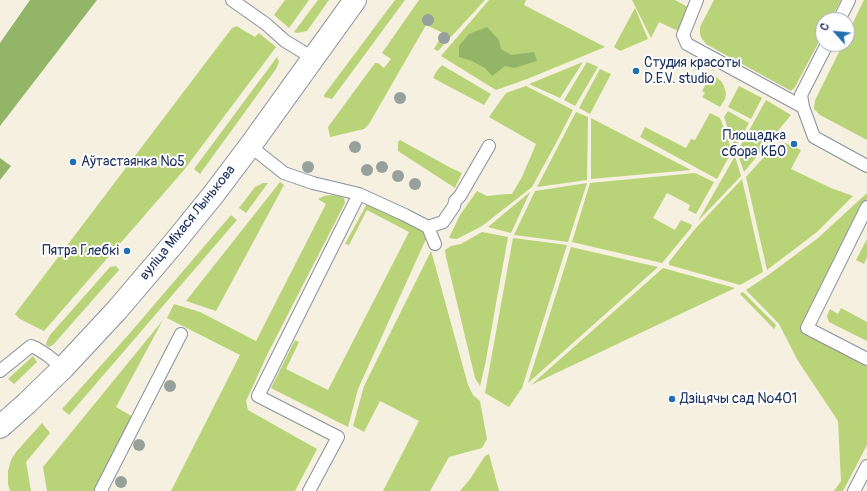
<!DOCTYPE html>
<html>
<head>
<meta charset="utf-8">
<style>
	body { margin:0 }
	#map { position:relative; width:867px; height:491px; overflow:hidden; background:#f5f0df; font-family:Pangolin,sans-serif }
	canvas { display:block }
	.north { position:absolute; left:815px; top:12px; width:40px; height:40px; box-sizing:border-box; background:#fff; border:1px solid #a4acbf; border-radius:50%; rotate:297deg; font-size:11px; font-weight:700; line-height:16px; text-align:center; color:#1b2f5e }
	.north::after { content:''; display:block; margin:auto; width:14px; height:18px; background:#1f6fb2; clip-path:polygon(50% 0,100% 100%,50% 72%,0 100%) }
</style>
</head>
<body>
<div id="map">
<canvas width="867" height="491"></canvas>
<div class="north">С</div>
</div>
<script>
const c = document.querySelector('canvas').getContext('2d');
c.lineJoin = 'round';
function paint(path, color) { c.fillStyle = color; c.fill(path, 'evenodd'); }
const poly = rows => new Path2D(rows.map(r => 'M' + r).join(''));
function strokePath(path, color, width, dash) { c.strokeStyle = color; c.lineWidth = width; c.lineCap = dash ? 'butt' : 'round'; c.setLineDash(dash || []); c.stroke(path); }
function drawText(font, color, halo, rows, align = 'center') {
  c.font = font + ' Pangolin,sans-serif'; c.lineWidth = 4; c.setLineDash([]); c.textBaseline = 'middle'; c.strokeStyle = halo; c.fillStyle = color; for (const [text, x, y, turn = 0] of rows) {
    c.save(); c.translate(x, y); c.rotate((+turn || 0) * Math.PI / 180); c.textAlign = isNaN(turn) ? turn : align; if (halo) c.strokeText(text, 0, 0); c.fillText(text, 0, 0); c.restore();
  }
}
const green = poly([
	[285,0,309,0,289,28,274,15],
	[318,0,329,0,307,31,297,33,294,32],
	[395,0,405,0,332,99,324,97,324,95],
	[419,0,485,0,438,51,434,49,443,33,426,25,369,124,364,129,330,137,328,127,375,63,378,63,384,68,391,59,382,53],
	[489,0,526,0,524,5,605,47,527,79,496,90,441,56],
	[632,0,675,0,688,7,689,12,680,32,659,22,651,38],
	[714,0,841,0,830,20,823,20,823,34,795,87,791,91,706,44,702,39,700,34,700,27],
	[864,0,867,0,867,140,820,115,814,109,815,100,843,44,847,44,847,35],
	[635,8,648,39,620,51,614,47],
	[237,26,243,30,255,37,259,33,276,47,184,170,44,331,20,319,15,314,232,28],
	[277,57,279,62,276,69,200,174,194,169],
	[583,62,560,98,529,84],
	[587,62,598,67,575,106,564,100],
	[442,65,491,94,484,105,433,78,436,72],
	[600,69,611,74,590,114,579,108],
	[712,74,721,81,724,86,726,94,725,99,720,107,702,97,705,93,702,91],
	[526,86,573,110,555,145,532,187,482,226,457,239,449,238,460,215,477,191,487,196,507,194,512,194,522,177,536,144,489,117,506,93],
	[739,86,762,98,751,119,728,107],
	[766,100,791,115,744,172,737,152],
	[728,111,749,123,735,148,724,117],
	[576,112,588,117,587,180,537,187],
	[710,113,720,118,732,151,717,179,640,137,645,127,686,148,691,139,695,140],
	[591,118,691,170,591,179],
	[400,140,451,168,462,173,455,188,398,151,398,142],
	[785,143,801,150,791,169,831,188,853,196,817,232,767,270,746,177,773,147],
	[735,156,741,176,698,221],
	[695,173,714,182,696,214,688,210,690,205,667,193,653,218,675,230,681,220,692,225,691,228,662,263,572,242,590,183],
	[742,179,763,272,740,285,733,283,669,265,669,262,695,229],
	[280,182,284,185,216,311,186,301],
	[263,183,268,183,246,213,239,208,255,187],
	[587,183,568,242,514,235,535,191],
	[530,192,511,233,488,227],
	[867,193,867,199,802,332,867,366,867,445,843,491,834,491,841,481,838,421,798,361,779,324,746,290,767,276,818,238],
	[331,195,339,196,344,198,345,203,268,353,246,401,248,410,317,449,295,491,171,491,240,355,167,318,174,304,200,312,256,341,326,204,318,199,324,196],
	[368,202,422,231,426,239,358,389,348,427,271,388,295,340,299,342,286,369,328,390,409,232,367,210,349,245,345,244],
	[231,215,237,220,69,415,62,409,130,333],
	[482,232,508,237,485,365,480,386,475,378,446,257,445,250,451,246,461,244],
	[513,238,567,245,522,388,509,407,485,393],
	[867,239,867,257,864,264,856,260],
	[571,247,658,267,528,383],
	[431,251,433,258,468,385,473,395,480,401,487,439,482,448,449,457,430,491,383,491,419,421,380,401,364,432,353,426,364,386],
	[116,266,119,270,53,345,49,347,46,345,46,343,50,335,110,267],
	[663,268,735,288,531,385],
	[743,292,776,325,774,329,740,294],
	[841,308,867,322,867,341,829,322,827,316,830,309,838,314],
	[163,320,116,407,135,418,98,491,47,491,43,467],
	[33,356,37,362,14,384,8,379],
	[42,423,50,433,26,462,31,491,10,491,8,484,8,471,11,460,16,452],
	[489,454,499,491,460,491,470,479,485,456]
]);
const forest = poly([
	[30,0,97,0,0,126,0,43],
	[487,27,499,40,501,49,511,55,534,52,537,61,514,68,505,66,492,76,485,68,472,61,459,57,459,46,469,34],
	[0,158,11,166,0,180]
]);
const lane = poly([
	[232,0,266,24,285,41,313,58],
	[697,0,683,35,687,44,803,107],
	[839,20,849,0],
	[827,44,801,95,803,107,814,137,867,166],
	[250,146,284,173,313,183,359,194,405,215,428,227,435,244],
	[867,207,807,328,867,359],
	[428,227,443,222,454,206,455,201,460,196,489,146],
	[0,371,31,346,36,348,47,355,63,368],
	[102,491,101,490,181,334],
	[309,491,338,437,258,396,359,194],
	[854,491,867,466]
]);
const secondary = poly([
	[0,427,27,403,63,368,117,310,174,243,213,195,250,146,355,0]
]);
const trees = [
	[428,20],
	[444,38],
	[400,98],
	[355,147],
	[308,167],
	[382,167],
	[367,170],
	[398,176],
	[415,184],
	[170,386],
	[139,445],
	[121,482]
];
const markers = [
	[636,71,4,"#1f6fb2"],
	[794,144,4,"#1f6fb2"],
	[73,162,4,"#1f6fb2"],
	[127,251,4,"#1f6fb2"],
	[672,399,4,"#1f6fb2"]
];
const poiNames = [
	["Студия красоты",644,63],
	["D.E.V. studio",644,79],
	["Площадка",786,136,"right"],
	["сбора КБО",786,152,"right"],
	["Аўтастаянка №5",81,162],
	["Пятра Глебкі",119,251,"right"],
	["Дзіцячы сад №401",680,399]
];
const streetNames = [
	["вуліца Міхася Лынькова",188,223,-51]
];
paint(green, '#b9d378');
paint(forest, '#92b568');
strokePath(lane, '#88909e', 14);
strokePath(secondary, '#88909e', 24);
strokePath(lane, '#fff', 12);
strokePath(secondary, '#fff', 22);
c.fillStyle = '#97a19c';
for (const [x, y] of trees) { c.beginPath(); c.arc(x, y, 6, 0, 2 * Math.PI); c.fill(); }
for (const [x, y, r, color] of markers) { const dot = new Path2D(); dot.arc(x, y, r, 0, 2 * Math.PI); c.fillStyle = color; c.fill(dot); strokePath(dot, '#fff', 1.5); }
drawText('14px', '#1b2f5e', '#fff', poiNames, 'left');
drawText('14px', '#1b2f5e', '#fff', streetNames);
</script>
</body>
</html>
